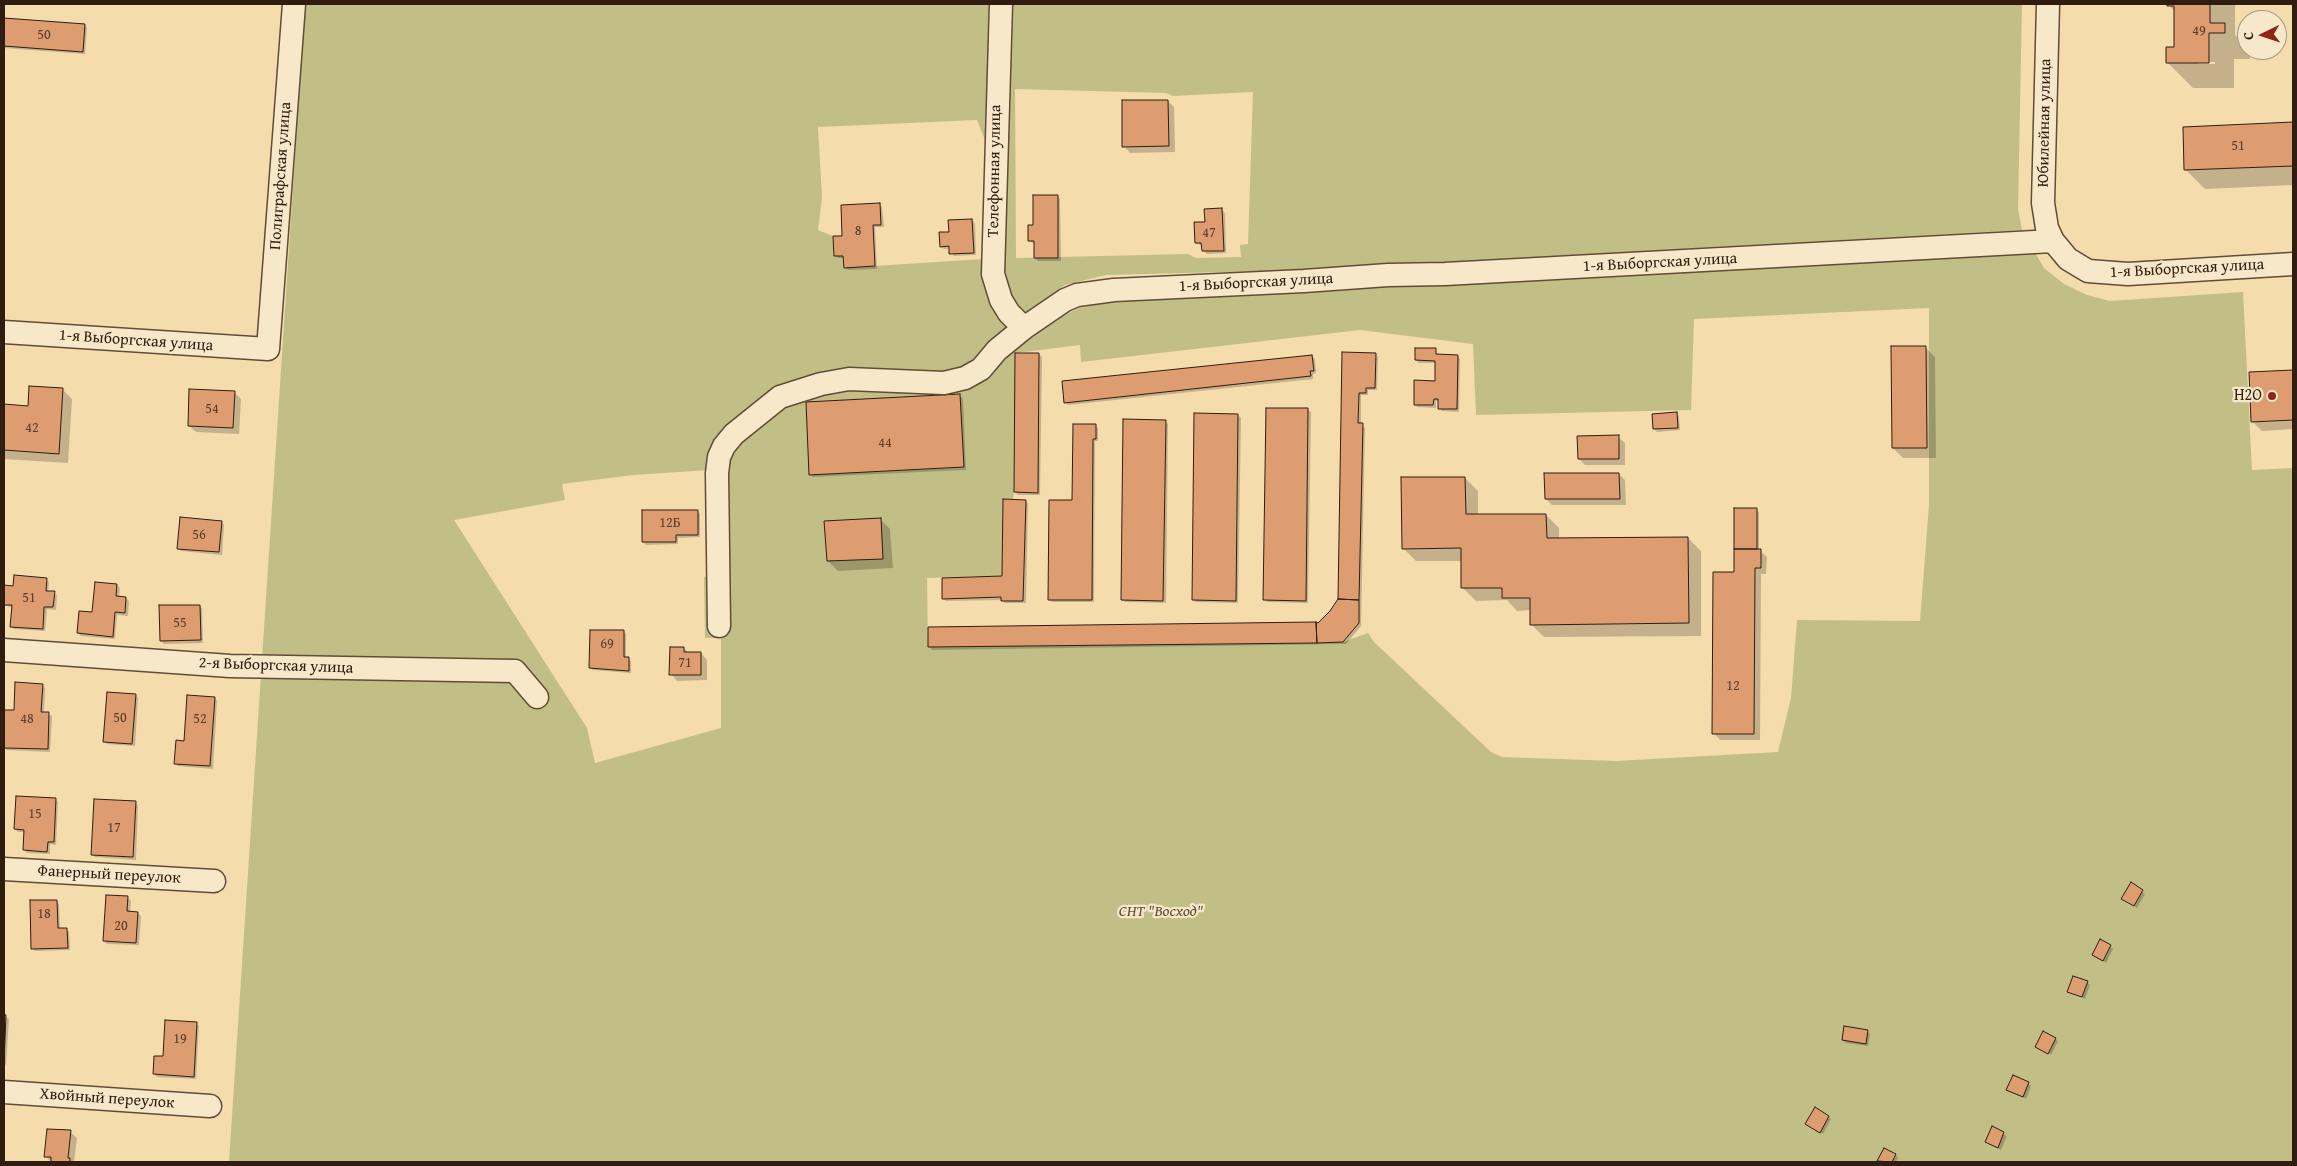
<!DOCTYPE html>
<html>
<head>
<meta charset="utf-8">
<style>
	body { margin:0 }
	#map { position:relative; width:2297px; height:1166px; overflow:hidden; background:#f5dcad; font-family:"Gentium Book Plus",serif }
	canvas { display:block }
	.frame { position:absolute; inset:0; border:5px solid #301c10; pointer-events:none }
	.north { position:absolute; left:2237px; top:10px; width:50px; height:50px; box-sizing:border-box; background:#f8e8ca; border:1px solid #a89680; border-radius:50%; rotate:266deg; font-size:14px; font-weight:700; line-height:20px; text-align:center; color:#301c10 }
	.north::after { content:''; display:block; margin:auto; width:18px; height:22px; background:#8f2418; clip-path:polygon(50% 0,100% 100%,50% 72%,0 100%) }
</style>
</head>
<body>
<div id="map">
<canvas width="2297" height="1166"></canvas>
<div class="frame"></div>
<div class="north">С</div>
</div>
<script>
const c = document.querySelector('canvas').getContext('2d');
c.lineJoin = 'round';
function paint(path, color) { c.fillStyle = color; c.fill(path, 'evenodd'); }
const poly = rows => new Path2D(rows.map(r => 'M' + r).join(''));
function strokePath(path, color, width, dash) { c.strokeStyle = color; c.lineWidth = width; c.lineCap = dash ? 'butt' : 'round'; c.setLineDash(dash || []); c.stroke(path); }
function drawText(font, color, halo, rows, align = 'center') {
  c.font = font + ' "Gentium Book Plus",serif'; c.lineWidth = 4.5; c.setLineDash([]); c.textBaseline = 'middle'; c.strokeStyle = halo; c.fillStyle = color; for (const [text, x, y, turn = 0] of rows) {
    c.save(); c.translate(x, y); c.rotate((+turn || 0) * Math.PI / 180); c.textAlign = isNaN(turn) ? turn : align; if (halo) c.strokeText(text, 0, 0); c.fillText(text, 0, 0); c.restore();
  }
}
const green = poly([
	[305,4,994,4,1004,321,1054,320,1079,308,1114,301,1352,287,1447,284,2036,254,2044,268,2064,284,2087,295,2110,301,2243,292,2252,470,2293,468,2293,1162,229,1162],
	[977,120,985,140,983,259,844,268,843,256,834,256,833,236,818,230,822,197,818,127],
	[1929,308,1929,505,1920,621,1797,620,1791,698,1778,752,1616,761,1502,757,1491,752,1374,642,1368,633,1343,642,928,647,927,578,1002,576,1003,500,1013,500,1014,492,1016,353,1080,345,1081,362,1360,330,1473,344,1476,415,1691,410,1694,319],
	[709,470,710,576,704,577,705,638,721,638,721,728,595,763,587,728,454,520,565,500,562,484,633,475],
	[1009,4,2022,4,2018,209,2022,230,1303,270,1106,275,1065,285,1026,315,1010,295,1003,273],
	[1015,89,1166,93,1173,96,1253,92,1248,244,1240,245,1241,257,1196,258,1188,254,1016,258]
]);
const shadow = poly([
	[2169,4,2235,4,2235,35,2247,46,2247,50,2250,50,2250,59,2234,59,2234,88,2193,88,2167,62,2175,48,2175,13],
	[2199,62,2215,62,2215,64,2199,64],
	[4,19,85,25,87,28,85,54,4,48],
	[1168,101,1174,107,1175,152,1130,153,1124,146],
	[2293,124,2293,185,2205,189,2186,170,2184,128],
	[1057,196,1060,199,1061,261,1038,261,1035,258,1035,244,1029,241,1034,226],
	[880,204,882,207,884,227,875,227,877,269,848,270,845,267,845,258,838,258,835,255,844,237],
	[1222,210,1225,213,1226,253,1206,254,1203,246,1196,243,1206,223],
	[972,220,975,223,976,255,954,256,950,249,944,249,941,246,950,233],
	[1925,347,1935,357,1936,458,1903,458,1893,448],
	[1435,350,1438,356,1457,356,1460,359,1459,412,1442,411,1439,408,1439,401,1436,401,1436,408,1418,407,1415,405,1436,382,1436,363,1419,363,1416,360],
	[1039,354,1042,357,1040,495,1018,495,1015,492],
	[1343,354,1375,354,1378,357,1377,390,1368,390,1368,395,1361,395,1361,425,1365,428,1361,626,1346,644,932,650,930,647,1319,624,1339,599],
	[1312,356,1315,359,1316,373,1313,374,1313,379,1068,405,1065,402],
	[2293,371,2293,429,2262,431,2252,421,2250,374],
	[62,389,72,399,68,463,4,459,4,405,29,407],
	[235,393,241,399,239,434,196,432,189,426],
	[960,396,963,399,966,470,813,477,810,474],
	[1308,410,1311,412,1308,603,1267,602,1265,599],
	[1676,414,1679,416,1680,430,1657,432,1654,429],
	[1238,415,1241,418,1238,603,1196,602,1193,599],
	[1165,421,1168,424,1166,603,1125,602,1122,600],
	[1095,425,1098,428,1098,441,1095,441,1094,602,1052,602,1049,599,1073,501],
	[1618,437,1625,443,1625,465,1585,465,1579,459],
	[1619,474,1625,480,1626,505,1552,505,1546,499],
	[1465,478,1478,491,1478,515,1546,515,1559,528,1559,539,1688,538,1701,551,1701,636,1544,637,1531,624,1531,610,1517,611,1507,600,1476,601,1463,588,1462,561,1416,561,1403,548],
	[1026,501,1028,504,1026,603,1005,603,1002,600,946,601,943,598,1003,577],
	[1756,509,1759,512,1759,550,1767,557,1766,574,1761,574,1760,740,1720,740,1714,733,1735,573],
	[697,511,700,514,700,537,678,538,678,544,646,545,643,542],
	[880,519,890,529,893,568,838,571,828,561],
	[222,522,224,525,222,555,181,551,178,548],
	[46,579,49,582,48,592,57,595,56,610,47,609,45,631,14,629,11,626,13,608,4,605,5,586,14,587],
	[117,585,120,588,119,597,126,598,129,601,128,616,117,615,115,639,81,636,78,633],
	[200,606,202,609,203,643,164,644,161,641],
	[623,631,626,634,626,658,631,661,631,673,593,670,590,668],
	[684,648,689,653,701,653,707,660,707,680,677,681,671,674],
	[42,685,45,688,44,713,52,716,50,752,7,750,4,747,6,711,15,712],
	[136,695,138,698,135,746,107,744,104,741],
	[215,698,217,701,213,769,178,766,175,763,185,742],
	[55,799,58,802,56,845,50,844,50,854,27,853,25,850,25,832,18,832,15,829],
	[136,803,138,806,136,860,95,857,92,854],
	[2131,884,2145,894,2137,908,2123,899],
	[128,898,131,901,130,912,138,913,141,916,139,945,107,944,104,941],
	[56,901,59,904,60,929,66,929,69,932,70,950,35,951,32,948],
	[2110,946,2113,949,2106,963,2093,955],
	[2087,982,2090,985,2085,999,2069,991],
	[4,1016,9,1019,6,1065,4,1064],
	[196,1023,199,1026,196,1079,157,1077,154,1074,164,1057],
	[1867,1031,1870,1034,1868,1046,1846,1043,1843,1040],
	[2055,1039,2058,1041,2051,1055,2037,1047],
	[2028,1083,2031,1086,2026,1099,2008,1090],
	[1829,1117,1831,1119,1823,1134,1807,1124],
	[1992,1128,2007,1136,2001,1150,1987,1142],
	[70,1132,77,1138,74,1162,51,1162,45,1156],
	[1896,1155,1898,1158,1896,1162,1879,1161]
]);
const building = poly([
	[2167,4,2210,4,2210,23,2225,23,2225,33,2209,33,2209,63,2166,63,2166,47,2174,47,2174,6,2167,6,2167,4],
	[4,18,85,24,83,52,4,46,4,18],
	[1122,100,1168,100,1169,146,1122,147,1122,100],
	[2293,122,2293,166,2184,170,2183,127,2293,122],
	[1033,195,1058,195,1058,258,1034,258,1034,241,1028,241,1028,225,1033,225,1033,195],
	[880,203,881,225,873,225,875,266,844,268,843,256,834,256,833,236,842,236,841,205,880,203],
	[1222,208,1224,251,1202,251,1201,243,1195,243,1194,222,1205,222,1204,209,1222,208],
	[972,219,974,253,949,254,949,246,940,247,939,232,949,232,948,220,972,219],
	[1891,346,1926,346,1927,448,1892,448,1891,346],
	[1415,348,1436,348,1436,354,1458,355,1457,409,1438,409,1438,399,1434,399,1433,405,1414,405,1414,380,1435,381,1435,361,1415,360,1415,348],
	[1342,352,1376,353,1375,388,1366,388,1366,393,1359,393,1358,423,1363,423,1359,600,1338,599,1342,352],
	[1015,353,1039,353,1038,493,1014,492,1015,353],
	[1312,355,1314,371,1310,371,1311,376,1064,403,1062,381,1312,355],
	[2293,370,2293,420,2251,422,2249,372,2293,370],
	[29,386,63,388,59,454,4,450,4,404,28,406,29,386],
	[189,389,235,391,233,428,188,426,189,389],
	[960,394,964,467,809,475,806,402,960,394],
	[1266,408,1308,408,1306,601,1263,600,1266,408],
	[1677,412,1678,428,1653,429,1652,414,1677,412],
	[1194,413,1238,414,1236,601,1192,600,1194,413],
	[1123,419,1166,420,1163,601,1121,600,1123,419],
	[1073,424,1096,424,1096,439,1093,439,1092,600,1048,600,1049,500,1072,500,1073,424],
	[1619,435,1619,459,1578,459,1577,436,1619,435],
	[1544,473,1619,473,1620,499,1545,499,1544,473],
	[1401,477,1465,477,1466,514,1546,514,1547,538,1688,537,1689,623,1530,625,1530,598,1502,598,1502,588,1461,588,1461,548,1402,549,1401,477],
	[1003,499,1026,500,1023,601,1001,601,1001,597,942,599,942,578,1002,576,1003,499],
	[1734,508,1757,508,1757,549,1734,549,1734,508],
	[642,510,698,510,698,535,676,535,676,542,642,542,642,510],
	[180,517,222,521,219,552,177,549,180,517],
	[881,518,883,559,827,561,824,521,881,518],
	[1734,549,1761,549,1761,568,1755,568,1754,734,1712,734,1713,572,1734,572,1734,549],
	[14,575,47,578,46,591,55,591,53,607,44,607,43,629,10,627,12,605,4,605,4,585,13,586,14,575],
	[95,582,117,584,116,596,126,597,125,613,115,612,113,637,77,633,79,611,92,612,95,582],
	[1338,599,1359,600,1359,623,1343,642,1317,643,1316,622,1318,623,1330,611,1338,599],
	[159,605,200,605,201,640,160,641,159,605],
	[1316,622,1317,643,928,647,928,627,1316,622],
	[590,630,624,630,624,657,629,657,629,671,589,668,590,630],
	[670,647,684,647,684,652,701,652,701,675,669,675,670,647],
	[15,682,43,684,41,712,49,712,48,749,4,748,4,710,14,710,15,682],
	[107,692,136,694,132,744,103,742,107,692],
	[187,695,215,697,210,766,174,764,176,740,184,741,187,695],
	[16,796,56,798,54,842,48,842,47,852,23,850,24,830,14,829,16,796],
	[94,799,136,801,133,857,91,855,94,799],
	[2131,882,2143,890,2134,906,2121,899,2131,882],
	[106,895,128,896,127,911,138,912,136,943,103,941,106,895],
	[30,900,57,900,58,928,67,928,68,948,31,949,30,900],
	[2100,939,2111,945,2103,961,2092,955,2100,939],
	[2073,976,2088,981,2082,997,2067,992,2073,976],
	[4,1014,6,1015,4,1062,4,1014],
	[165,1020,197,1022,194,1077,153,1074,154,1056,163,1056,165,1020],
	[1844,1026,1868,1030,1866,1044,1842,1040,1844,1026],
	[2043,1031,2056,1038,2048,1054,2035,1047,2043,1031],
	[2013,1075,2029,1082,2023,1097,2006,1090,2013,1075],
	[1815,1107,1829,1116,1820,1133,1805,1124,1815,1107],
	[1992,1126,2004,1132,1998,1148,1985,1142,1992,1126],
	[47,1129,71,1130,68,1158,70,1158,70,1162,51,1162,51,1157,44,1157,47,1129],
	[1884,1148,1896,1154,1892,1162,1877,1161,1884,1148]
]);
const minor = poly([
	[1001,4,993,274,1001,300,1009,313,1024,328],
	[2048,4,2043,203,2047,228,2053,241,2068,259,2088,271,2128,274,2293,264],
	[4,332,268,349,294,4],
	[719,626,717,473,719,457,724,446,734,434,780,397,821,384,849,379,944,383,965,378,981,369,997,350,1024,328,1065,300,1077,295,1114,290,1304,281,1388,275,1445,274,2053,241],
	[4,650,230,666,515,671,537,697],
	[4,869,214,881],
	[4,1092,210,1106]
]);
const markers = [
	[2272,396,5,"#8f2418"]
];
const numberNames = [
	["49",2199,31],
	["50",44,35],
	["51",2238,146],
	["8",858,231],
	["47",1209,233],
	["54",212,409],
	["42",32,428],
	["44",885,443],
	["12Б",670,523],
	["56",199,535],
	["51",29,598],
	["55",180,623],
	["69",607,644],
	["71",685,663],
	["12",1733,686],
	["50",120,718],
	["48",27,719],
	["52",200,719],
	["15",35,814],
	["17",114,828],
	["18",44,914],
	["20",121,926],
	["19",180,1039]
];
const streetNames = [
	["Юбилейная улица",2045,123,-89],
	["Телефонная улица",995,171,-89],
	["Полиграфская улица",281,176,-86],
	["1-я Выборгская улица",1660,263,-3],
	["1-я Выборгская улица",2187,269,-3],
	["1-я Выборгская улица",1256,283,-3],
	["1-я Выборгская улица",136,341,4],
	["2-я Выборгская улица",276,666,2],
	["Фанерный переулок",109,875,3],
	["Хвойный переулок",107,1099,4]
];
const poiNames = [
	["H2O",2262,396]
];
const parkNames = [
	["СНТ \"Восход\"",1161,912]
];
paint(green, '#c1bf86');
paint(shadow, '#0003');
paint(building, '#dd9d71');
strokePath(building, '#301c10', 1);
strokePath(minor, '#614c37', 25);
strokePath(minor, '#f8e8ca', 22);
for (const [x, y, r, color] of markers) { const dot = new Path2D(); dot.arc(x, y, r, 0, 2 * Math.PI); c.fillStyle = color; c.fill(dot); strokePath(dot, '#f8e8ca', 2); }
drawText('14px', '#5b3c28', null, numberNames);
drawText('16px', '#301c10', '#f8e8ca', streetNames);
drawText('16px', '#301c10', '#f8e8ca', poiNames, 'right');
drawText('italic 16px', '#5c4d33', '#f8e8ca', parkNames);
</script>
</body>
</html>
